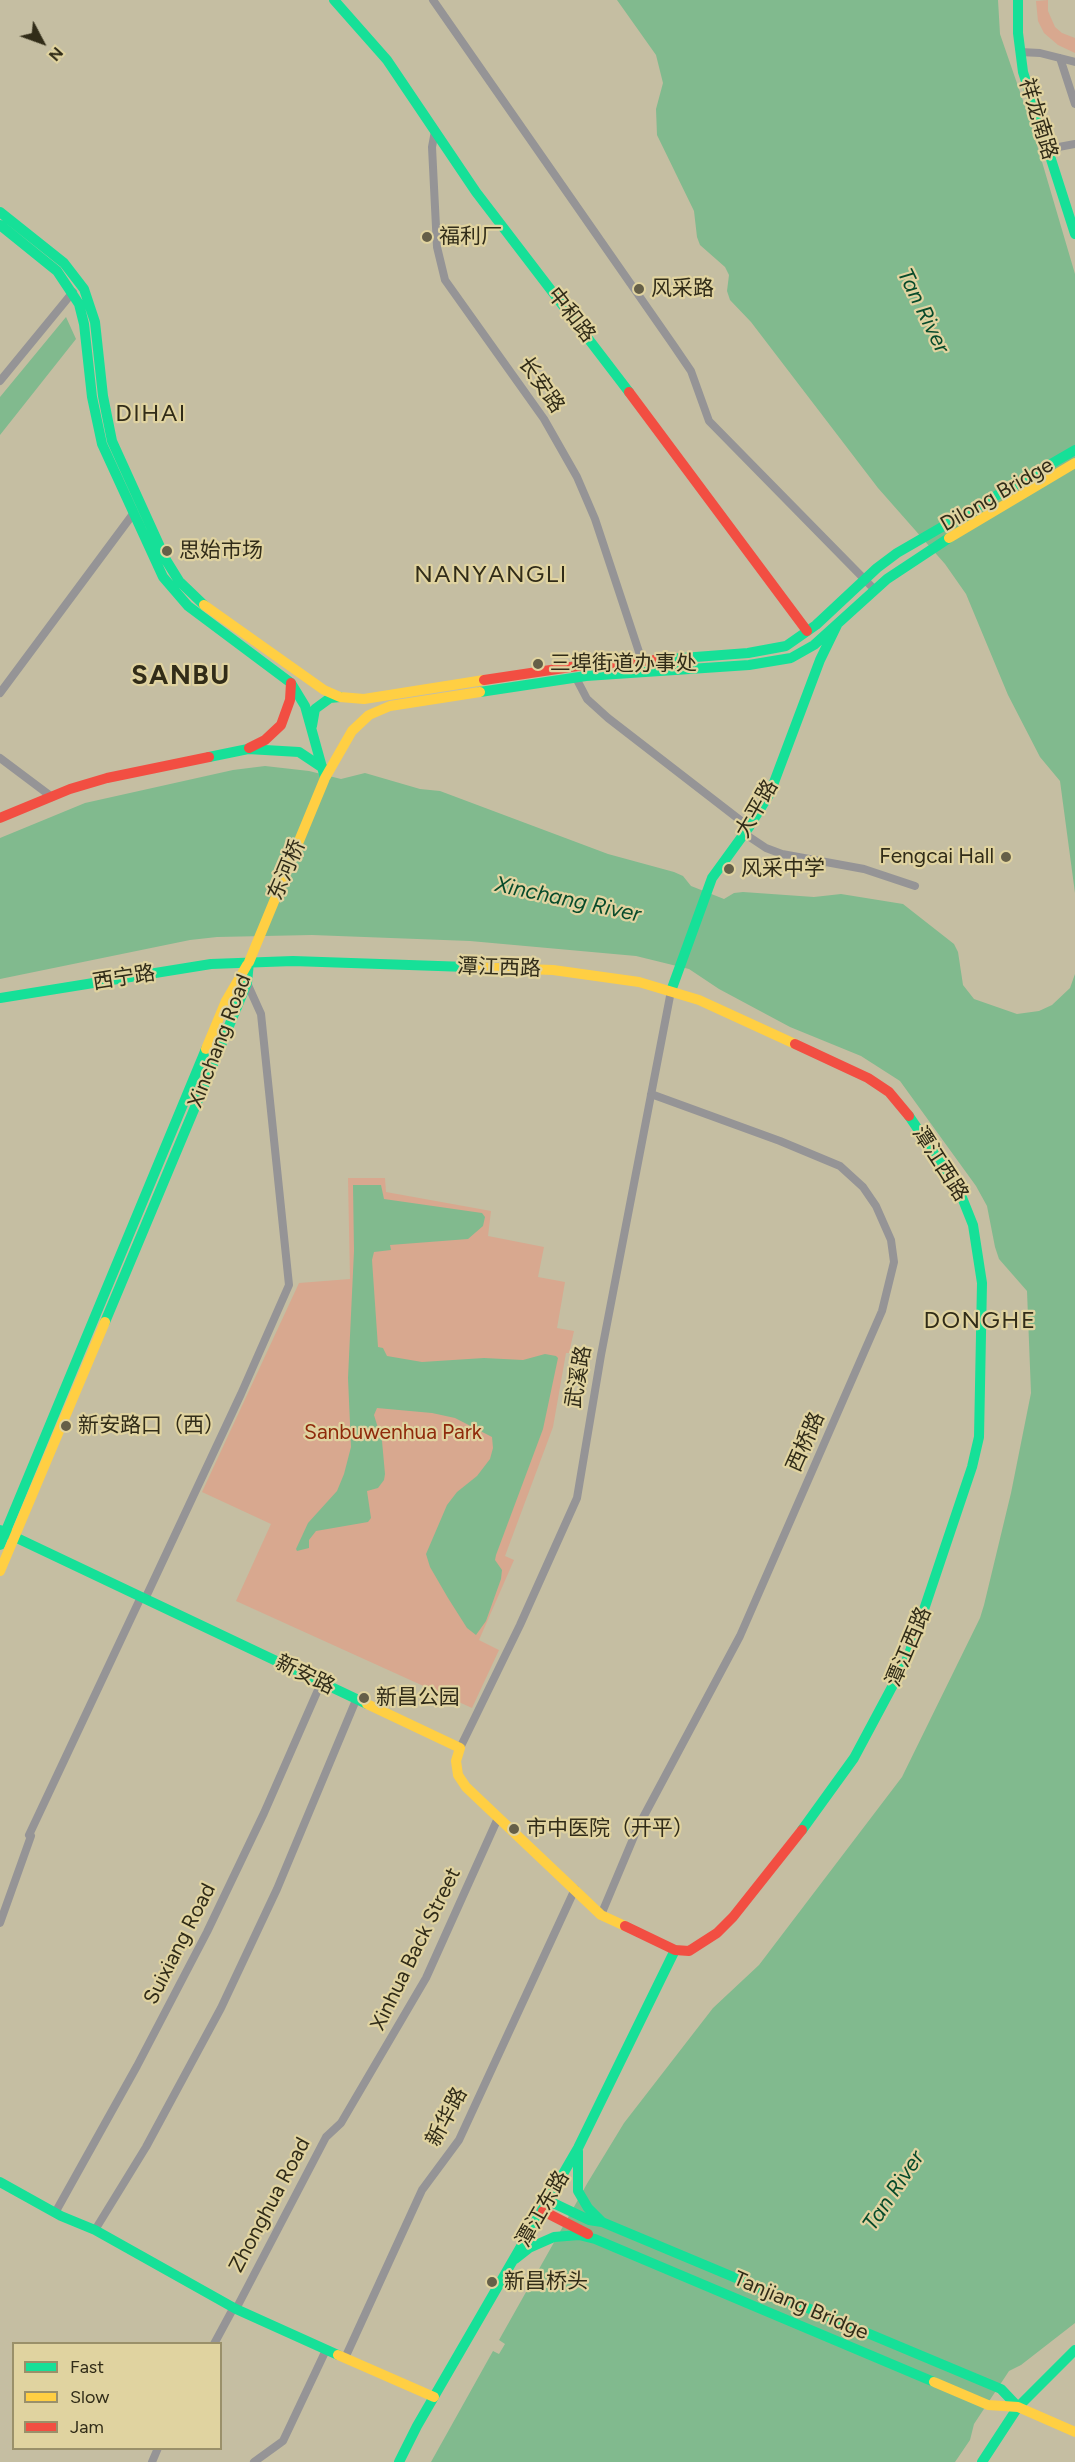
<!DOCTYPE html>
<html>
<head>
<meta charset="utf-8">
<style>
	body { margin:0 }
	#map { position:relative; width:1075px; height:2462px; overflow:hidden; background:#c5bea2; font-family:Figtree,sans-serif }
	canvas { display:block }
	.legend { position:absolute; left:12px; top:2342px; width:210px; height:108px; box-sizing:border-box; background:#e0d3a0; border:2px solid #9a906a; margin:0; padding:8px 10px; list-style:none; font-size:18px; color:#312c18 }
	.legend li { display:flex; align-items:center; gap:12px; height:30px }
	.legend b { width:30px; border:2px solid #9a906a }
	.north { position:absolute; left:12px; top:12px; width:60px; height:60px; -webkit-text-stroke:4px #e0d3a0; paint-order:stroke; rotate:131deg; font-size:16px; font-weight:700; line-height:24px; text-align:center; color:#312c18 }
	.north::after { content:''; display:block; margin:auto; width:21px; height:27px; background:#312c18; clip-path:polygon(50% 0,100% 100%,50% 72%,0 100%) }
</style>
</head>
<body>
<div id="map">
<canvas width="1075" height="2462"></canvas>
<ul class="legend">
<li><b style="height:8px;background:#16e098"></b>Fast</li>
<li><b style="height:8px;background:#ffcf43"></b>Slow</li>
<li><b style="height:8px;background:#f24e42"></b>Jam</li>
</ul>
<div class="north">N</div>
</div>
<script>
const c = document.querySelector('canvas').getContext('2d');
c.lineJoin = 'round';
function paint(path, color) { c.fillStyle = color; c.fill(path, 'evenodd'); }
const poly = rows => new Path2D(rows.map(r => 'M' + r).join(''));
function strokePath(path, color, width, dash) { c.strokeStyle = color; c.lineWidth = width; c.lineCap = dash ? 'butt' : 'round'; c.setLineDash(dash || []); c.stroke(path); }
function drawText(font, color, halo, rows, align = 'center') {
  c.font = font + ' Figtree,"Noto Sans SC",sans-serif'; c.lineWidth = 4.5; c.setLineDash([]); c.textBaseline = 'middle'; c.strokeStyle = halo; c.fillStyle = color; for (const [text, x, y, turn = 0] of rows) {
    c.save(); c.translate(x, y); c.rotate((+turn || 0) * Math.PI / 180); c.textAlign = isNaN(turn) ? turn : align; if (halo) c.strokeText(text, 0, 0); c.fillText(text, 0, 0); c.restore();
  }
}
const green = poly([
	[1048,0,1048,11,1055,27,1062,33,1075,38,1075,53,1058,45,1044,33,1038,21,1036,1],
	[348,1178,385,1178,386,1192,491,1211,488,1236,544,1247,538,1277,565,1282,557,1328,574,1331,569,1353,566,1353,553,1427,505,1556,514,1560,479,1640,499,1650,472,1708,236,1601,271,1524,202,1492,299,1283,350,1279]
]);
const water = poly([
	[617,0,998,0,1000,34,1030,121,1075,274,1075,893,1060,781,1040,757,1008,695,966,594,945,564,878,488,751,322,730,300,727,291,729,275,725,267,700,245,697,237,694,211,657,135,656,109,663,83,656,55],
	[66,317,76,339,0,435,0,397],
	[265,766,309,771,341,779,365,773,420,789,440,791,608,854,674,872,683,876,691,886,724,899,734,893,743,892,814,897,841,894,903,904,954,944,958,952,963,985,974,999,1017,1014,1039,1011,1052,1005,1070,988,1075,974,1075,2323,1021,2365,1009,2371,974,2424,970,2440,955,2462,431,2462,493,2351,499,2354,505,2344,499,2340,588,2182,624,2123,713,2008,759,1965,902,1777,980,1618,984,1605,1011,1493,1031,1393,1027,1291,999,1259,995,1247,987,1206,976,1186,900,1081,861,1056,790,1027,719,989,689,969,636,956,470,941,312,935,217,937,190,940,0,979,0,838,85,803,233,770],
	[353,1185,381,1185,384,1199,482,1213,485,1217,483,1226,468,1239,390,1245,391,1250,374,1252,372,1260,378,1347,383,1348,387,1356,422,1362,484,1358,523,1360,545,1354,556,1356,558,1358,543,1429,496,1555,495,1560,502,1570,501,1579,486,1621,476,1635,467,1628,448,1598,430,1567,426,1554,447,1505,457,1492,477,1476,490,1459,493,1448,492,1437,455,1418,432,1413,377,1408,374,1415,382,1441,385,1474,384,1480,378,1488,367,1491,371,1518,368,1522,316,1531,309,1540,309,1548,297,1551,296,1549,308,1523,337,1491,344,1474,351,1447,348,1378,354,1251]
]);
const street = poly([
	[433,0,674,346,691,371,709,421,875,590],
	[1020,52,1040,53,1075,62],
	[1060,58,1075,104],
	[435,131,432,147,437,247,445,280,544,419,577,477,595,519,642,661],
	[1048,149,1075,144],
	[0,381,73,292],
	[576,678,587,699,608,718,749,827],
	[0,693,133,514],
	[0,758,52,797],
	[745,834,766,848,782,854,864,869,915,886],
	[145,1599,241,1394,289,1285,261,1014,247,983],
	[460,1748,520,1625,577,1498,601,1355,671,991],
	[29,1835,141,1597],
	[601,1915,638,1827,740,1636,882,1311,894,1262,891,1240,876,1206,863,1187,840,1166,780,1141,651,1094],
	[0,1923,31,1836],
	[55,2213,137,2066,207,1932,264,1813,321,1683],
	[95,2230,146,2147,221,2008,277,1889,356,1700],
	[236,2309,326,2137,341,2123,426,1978,498,1818],
	[214,2344,234,2307],
	[345,2358,422,2190,459,2140,575,1889],
	[152,2462,158,2448],
	[254,2462,283,2441,326,2350]
]);
const fast = poly([
	[334,0,387,60,476,192,629,392],
	[1018,0,1018,33,1023,72,1075,234],
	[0,212,64,263,84,289,95,322,103,396,112,441,166,560,179,581,204,605],
	[0,225,57,271,79,304,84,324,92,397,102,444,163,577,188,606,291,683,305,706,325,778],
	[656,660,748,653,786,646,816,625,877,568,897,553,1075,450],
	[480,692,586,676,749,665,791,658,814,645,887,579,949,538],
	[312,726,315,709,330,698,340,697],
	[209,757,248,749,299,752,323,768],
	[671,991,712,878,749,827,770,793,820,660,837,625],
	[0,998,211,964,293,961,467,967],
	[105,1322,247,983,249,962],
	[0,1530,367,1704],
	[0,1545,206,1049],
	[802,1830,854,1758,908,1657,972,1467,979,1437,982,1283,973,1225,959,1190,909,1116],
	[578,2151,578,2191,588,2208,602,2222],
	[0,2182,61,2216,95,2230,236,2309,338,2355],
	[549,2201,589,2220,602,2222,1001,2389,1018,2407],
	[515,2259,529,2248,554,2237,579,2235,595,2239,934,2382],
	[399,2462,417,2426,578,2148,675,1950],
	[982,2462,1018,2407,1075,2350]
]);
const slow = poly([
	[949,538,1075,463],
	[204,605,324,690,340,697,364,699,484,680],
	[249,962,325,778,352,731,369,715,390,706,480,692],
	[467,967,553,970,639,982,699,1000,795,1044],
	[206,1049,226,1001,247,965],
	[0,1571,105,1322],
	[367,1704,460,1748,456,1761,458,1775,466,1787,601,1915,625,1926],
	[338,2355,434,2397],
	[934,2382,988,2405,1018,2407,1075,2432]
]);
const jam = poly([
	[629,392,807,631],
	[484,680,584,665,656,660],
	[249,748,265,740,281,725,290,700,291,683],
	[0,818,70,789,107,778,209,757],
	[795,1044,868,1078,889,1092,909,1116],
	[625,1926,675,1950,689,1951,717,1933,733,1917,802,1830],
	[543,2211,588,2234]
]);
const markers = [
	[427,237,6,"#655f48"],
	[639,289,6,"#655f48"],
	[167,551,6,"#655f48"],
	[538,664,6,"#655f48"],
	[1006,857,6,"#655f48"],
	[729,869,6,"#655f48"],
	[66,1426,6,"#655f48"],
	[364,1698,6,"#655f48"],
	[514,1829,6,"#655f48"],
	[492,2282,6,"#655f48"]
];
const streetNames = [
	["祥龙南路",1038,119,73],
	["中和路",571,315,52],
	["长安路",541,385,55],
	["Dilong Bridge",997,495,-30],
	["大平路",757,809,-60],
	["东河桥",287,870,-67],
	["潭江西路",499,968,2],
	["西宁路",124,978,-9],
	["Xinchang Road",220,1041,-69],
	["潭江西路",940,1164,57],
	["武溪路",579,1377,-80],
	["西桥路",806,1442,-66],
	["潭江西路",909,1647,-67],
	["新安路",305,1675,26],
	["Suixiang Road",180,1944,-63],
	["Xinhua Back Street",416,1949,-64],
	["新华路",447,2117,-62],
	["Zhonghua Road",270,2205,-62],
	["潭江东路",543,2209,-60],
	["Tanjiang Bridge",801,2306,23]
];
const poiNames = [
	["福利厂",439,237],
	["风采路",651,289],
	["思始市场",179,551],
	["三埠街道办事处",550,664],
	["Fengcai Hall",994,857,"right"],
	["风采中学",741,869],
	["新安路口（西）",78,1426],
	["新昌公园",376,1698],
	["市中医院（开平）",526,1829],
	["新昌桥头",504,2282]
];
const parkNames = [
	["Sanbuwenhua Park",393,1433]
];
const waterNames = [
	["Tan River",923,311,64],
	["Xinchang River",568,900,12],
	["Tan River",894,2191,-56]
];
const quarterNames = [
	["DIHAI",151,414],
	["NANYANGLI",491,575],
	["DONGHE",980,1321]
];
const districtNames = [
	["SANBU",181,676]
];
paint(green, '#d8a88f');
paint(water, '#81ba8e');
strokePath(street, '#959496', 8);
strokePath(fast, '#16e098', 10);
strokePath(slow, '#ffcf43', 10);
strokePath(jam, '#f24e42', 10);
for (const [x, y, r, color] of markers) { const dot = new Path2D(); dot.arc(x, y, r, 0, 2 * Math.PI); c.fillStyle = color; c.fill(dot); strokePath(dot, '#e0d3a0', 2); }
drawText('21px', '#312c18', '#e0d3a0', streetNames);
drawText('21px', '#312c18', '#e0d3a0', poiNames, 'left');
drawText('21px', '#8f2a0b', '#e0d3a0', parkNames);
drawText('italic 22px', '#074b2b', '#e0d3a0', waterNames);
c.letterSpacing = '1.5px';
drawText('24px', '#312c18', '#e0d3a0', quarterNames);
c.letterSpacing = '0px';
c.letterSpacing = '1.5px';
drawText('bold 27px', '#312c18', '#e0d3a0', districtNames);
c.letterSpacing = '0px';
</script>
</body>
</html>
